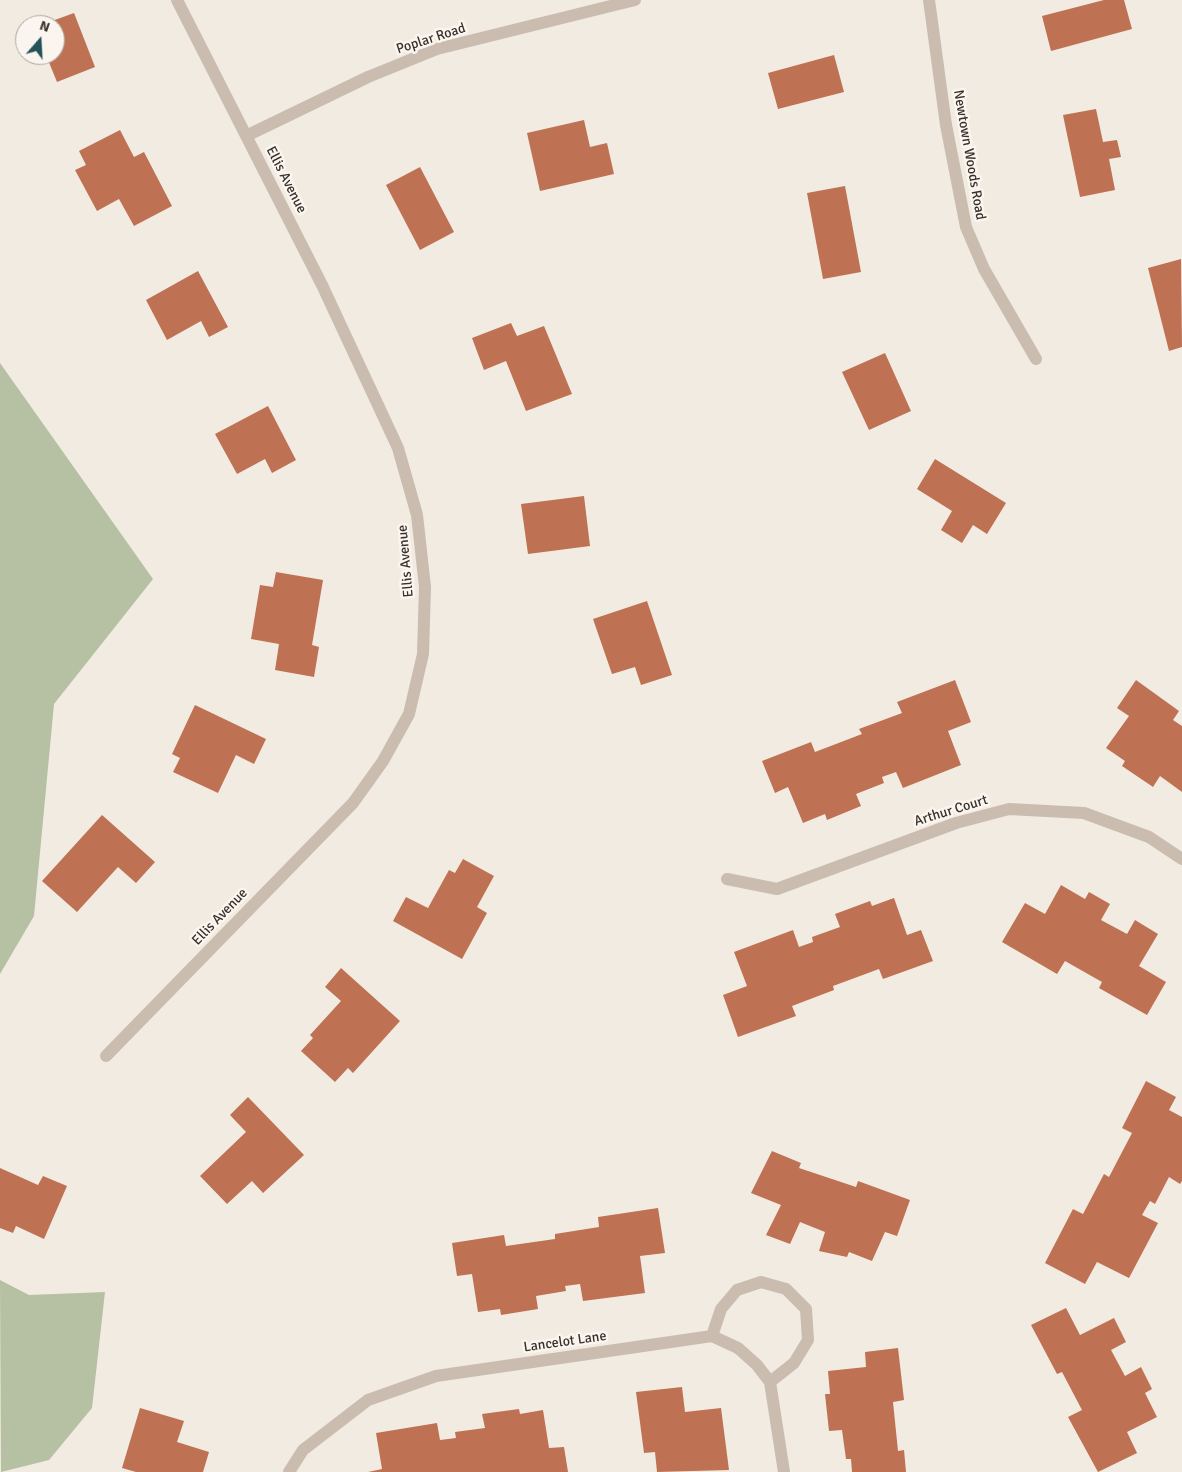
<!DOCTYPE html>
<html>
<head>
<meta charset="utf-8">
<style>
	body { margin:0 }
	#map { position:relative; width:1182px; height:1472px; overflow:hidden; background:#f2ebe1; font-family:Signika,sans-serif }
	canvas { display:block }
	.north { position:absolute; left:15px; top:15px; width:50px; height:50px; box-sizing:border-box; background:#faf5ee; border:1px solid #ada6a0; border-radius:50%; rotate:19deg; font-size:14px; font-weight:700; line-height:20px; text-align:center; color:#39302c }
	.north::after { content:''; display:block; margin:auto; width:18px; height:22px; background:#235358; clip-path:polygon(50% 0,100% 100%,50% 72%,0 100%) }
</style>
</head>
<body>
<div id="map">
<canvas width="1182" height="1472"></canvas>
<div class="north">N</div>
</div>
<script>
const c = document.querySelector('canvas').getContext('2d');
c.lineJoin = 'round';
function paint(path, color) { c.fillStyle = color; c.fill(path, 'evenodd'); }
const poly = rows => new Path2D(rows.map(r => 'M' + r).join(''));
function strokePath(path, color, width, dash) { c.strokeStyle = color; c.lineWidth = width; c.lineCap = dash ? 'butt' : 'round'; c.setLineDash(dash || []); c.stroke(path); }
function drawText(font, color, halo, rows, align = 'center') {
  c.font = font + ' Signika,sans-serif'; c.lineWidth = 5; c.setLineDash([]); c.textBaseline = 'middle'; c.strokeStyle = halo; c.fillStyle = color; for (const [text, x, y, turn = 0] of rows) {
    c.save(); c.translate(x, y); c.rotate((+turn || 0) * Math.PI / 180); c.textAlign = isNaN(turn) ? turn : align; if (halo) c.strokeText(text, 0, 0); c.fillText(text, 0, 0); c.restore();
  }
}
const green = poly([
	[0,363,153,579,54,704,34,916,0,974],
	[0,1280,29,1295,105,1292,92,1408,49,1460,1,1472]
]);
const building = poly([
	[1104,0,1124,0,1132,29,1051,51,1042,16],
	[74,13,95,67,57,82,46,55,55,55,55,25,41,25],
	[30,55,43,55,32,59],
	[834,55,844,92,778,109,768,73],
	[1096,109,1103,142,1117,140,1121,157,1109,159,1115,190,1080,197,1063,115],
	[584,120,590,147,607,143,614,174,540,191,527,133],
	[120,130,134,157,144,152,172,206,134,226,119,199,97,211,75,170,86,165,79,151],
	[420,167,454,232,420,250,386,185],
	[845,186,861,272,823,279,807,193],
	[1181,259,1182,347,1169,351,1148,268],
	[198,271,228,327,209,337,201,321,167,340,146,300],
	[511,323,517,336,544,326,572,394,526,411,506,361,484,370,472,338],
	[885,353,911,411,869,430,842,372],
	[268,406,296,460,272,473,265,459,237,474,215,434],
	[935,459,1006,503,987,534,973,525,962,543,941,530,952,511,917,489],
	[584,496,590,546,528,554,521,504],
	[276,572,323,580,312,645,319,647,314,677,275,670,279,644,251,639,260,585,273,587],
	[647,601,672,675,641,685,635,667,612,674,593,619],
	[955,680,971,722,948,731,961,765,903,788,896,772,882,777,884,783,856,794,861,806,827,820,825,814,803,823,788,787,775,793,762,761,811,742,815,752,862,734,859,729,902,713,897,702],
	[1136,680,1179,711,1173,720,1182,726,1182,792,1160,776,1153,787,1122,766,1125,761,1106,748,1129,716,1117,708],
	[195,705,266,739,254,764,236,755,218,793,173,772,180,758,172,754],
	[102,815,155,862,136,883,118,867,77,912,42,881],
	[463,859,494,876,477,907,487,913,462,959,393,921,406,897,428,908,449,870,455,873],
	[1061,885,1085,899,1089,892,1110,904,1101,920,1127,934,1135,920,1158,934,1139,966,1166,982,1147,1015,1099,988,1102,982,1065,961,1057,974,1002,942,1025,903,1045,914],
	[894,898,907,935,921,930,933,961,883,979,879,969,833,986,834,990,792,1006,796,1016,738,1037,723,995,747,986,734,952,793,930,799,947,813,942,812,937,840,927,835,914,870,901,872,906],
	[341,968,400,1021,353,1073,348,1068,335,1082,301,1051,313,1038,310,1035,341,1001,325,987],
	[1146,1081,1176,1097,1169,1110,1182,1117,1182,1181,1180,1184,1169,1177,1155,1204,1150,1201,1142,1215,1158,1223,1129,1278,1097,1262,1085,1284,1045,1263,1073,1209,1083,1214,1104,1174,1109,1177,1132,1133,1122,1128],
	[248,1097,304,1155,263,1193,252,1181,227,1204,200,1176,246,1132,230,1115],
	[772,1151,801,1163,799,1168,856,1187,858,1181,910,1200,897,1236,885,1232,872,1261,849,1252,847,1257,819,1251,825,1232,800,1222,790,1244,766,1235,781,1205,751,1193],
	[0,1168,38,1185,43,1176,67,1186,44,1239,16,1226,13,1233,0,1228],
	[658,1208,665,1253,640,1256,645,1293,583,1301,580,1284,565,1286,566,1291,536,1296,538,1309,501,1315,500,1309,478,1312,472,1274,457,1276,452,1243,504,1235,506,1246,555,1239,555,1234,599,1227,598,1217],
	[1066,1308,1080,1335,1114,1318,1126,1342,1111,1350,1125,1376,1141,1367,1152,1389,1145,1393,1157,1417,1127,1432,1137,1453,1098,1472,1068,1417,1082,1410,1062,1372,1057,1374,1031,1325],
	[898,1348,904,1400,893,1402,898,1451,904,1450,906,1472,852,1472,851,1459,846,1459,842,1430,829,1431,825,1394,830,1394,828,1371,866,1367,865,1352],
	[682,1387,685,1412,721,1408,729,1470,657,1472,655,1452,644,1453,636,1392],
	[140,1408,184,1421,177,1442,209,1452,203,1472,136,1472,122,1468],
	[519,1409,520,1414,543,1410,549,1448,564,1447,568,1472,368,1472,382,1469,376,1433,437,1423,440,1440,456,1438,455,1432,485,1428,482,1414]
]);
const street = poly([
	[929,0,946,125,966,227,984,269,1036,359],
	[246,136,368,77,437,49,635,0],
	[727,879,777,889,956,823,1009,809,1084,813,1149,837,1182,859],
	[106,1056,353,803,383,761,409,714,423,654,425,587,417,515,398,448,322,285,177,0],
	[712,1336,721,1309,737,1290,761,1282,786,1289,806,1309,808,1340,794,1363,770,1382],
	[289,1472,303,1450,368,1400,436,1376,712,1336,738,1348,757,1365,770,1382,784,1472]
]);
const streetNames = [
	["Poplar Road",431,39,-18],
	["Newtown Woods Road",969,155,80],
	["Ellis Avenue",286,180,63],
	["Ellis Avenue",406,561,-95],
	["Arthur Court",951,811,-17],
	["Ellis Avenue",220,917,-46],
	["Lancelot Lane",565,1342,-8]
];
paint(green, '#b5c1a2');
paint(building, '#be7153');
strokePath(street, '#cabcae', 12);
drawText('14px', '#39302c', '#faf5ee', streetNames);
</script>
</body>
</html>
